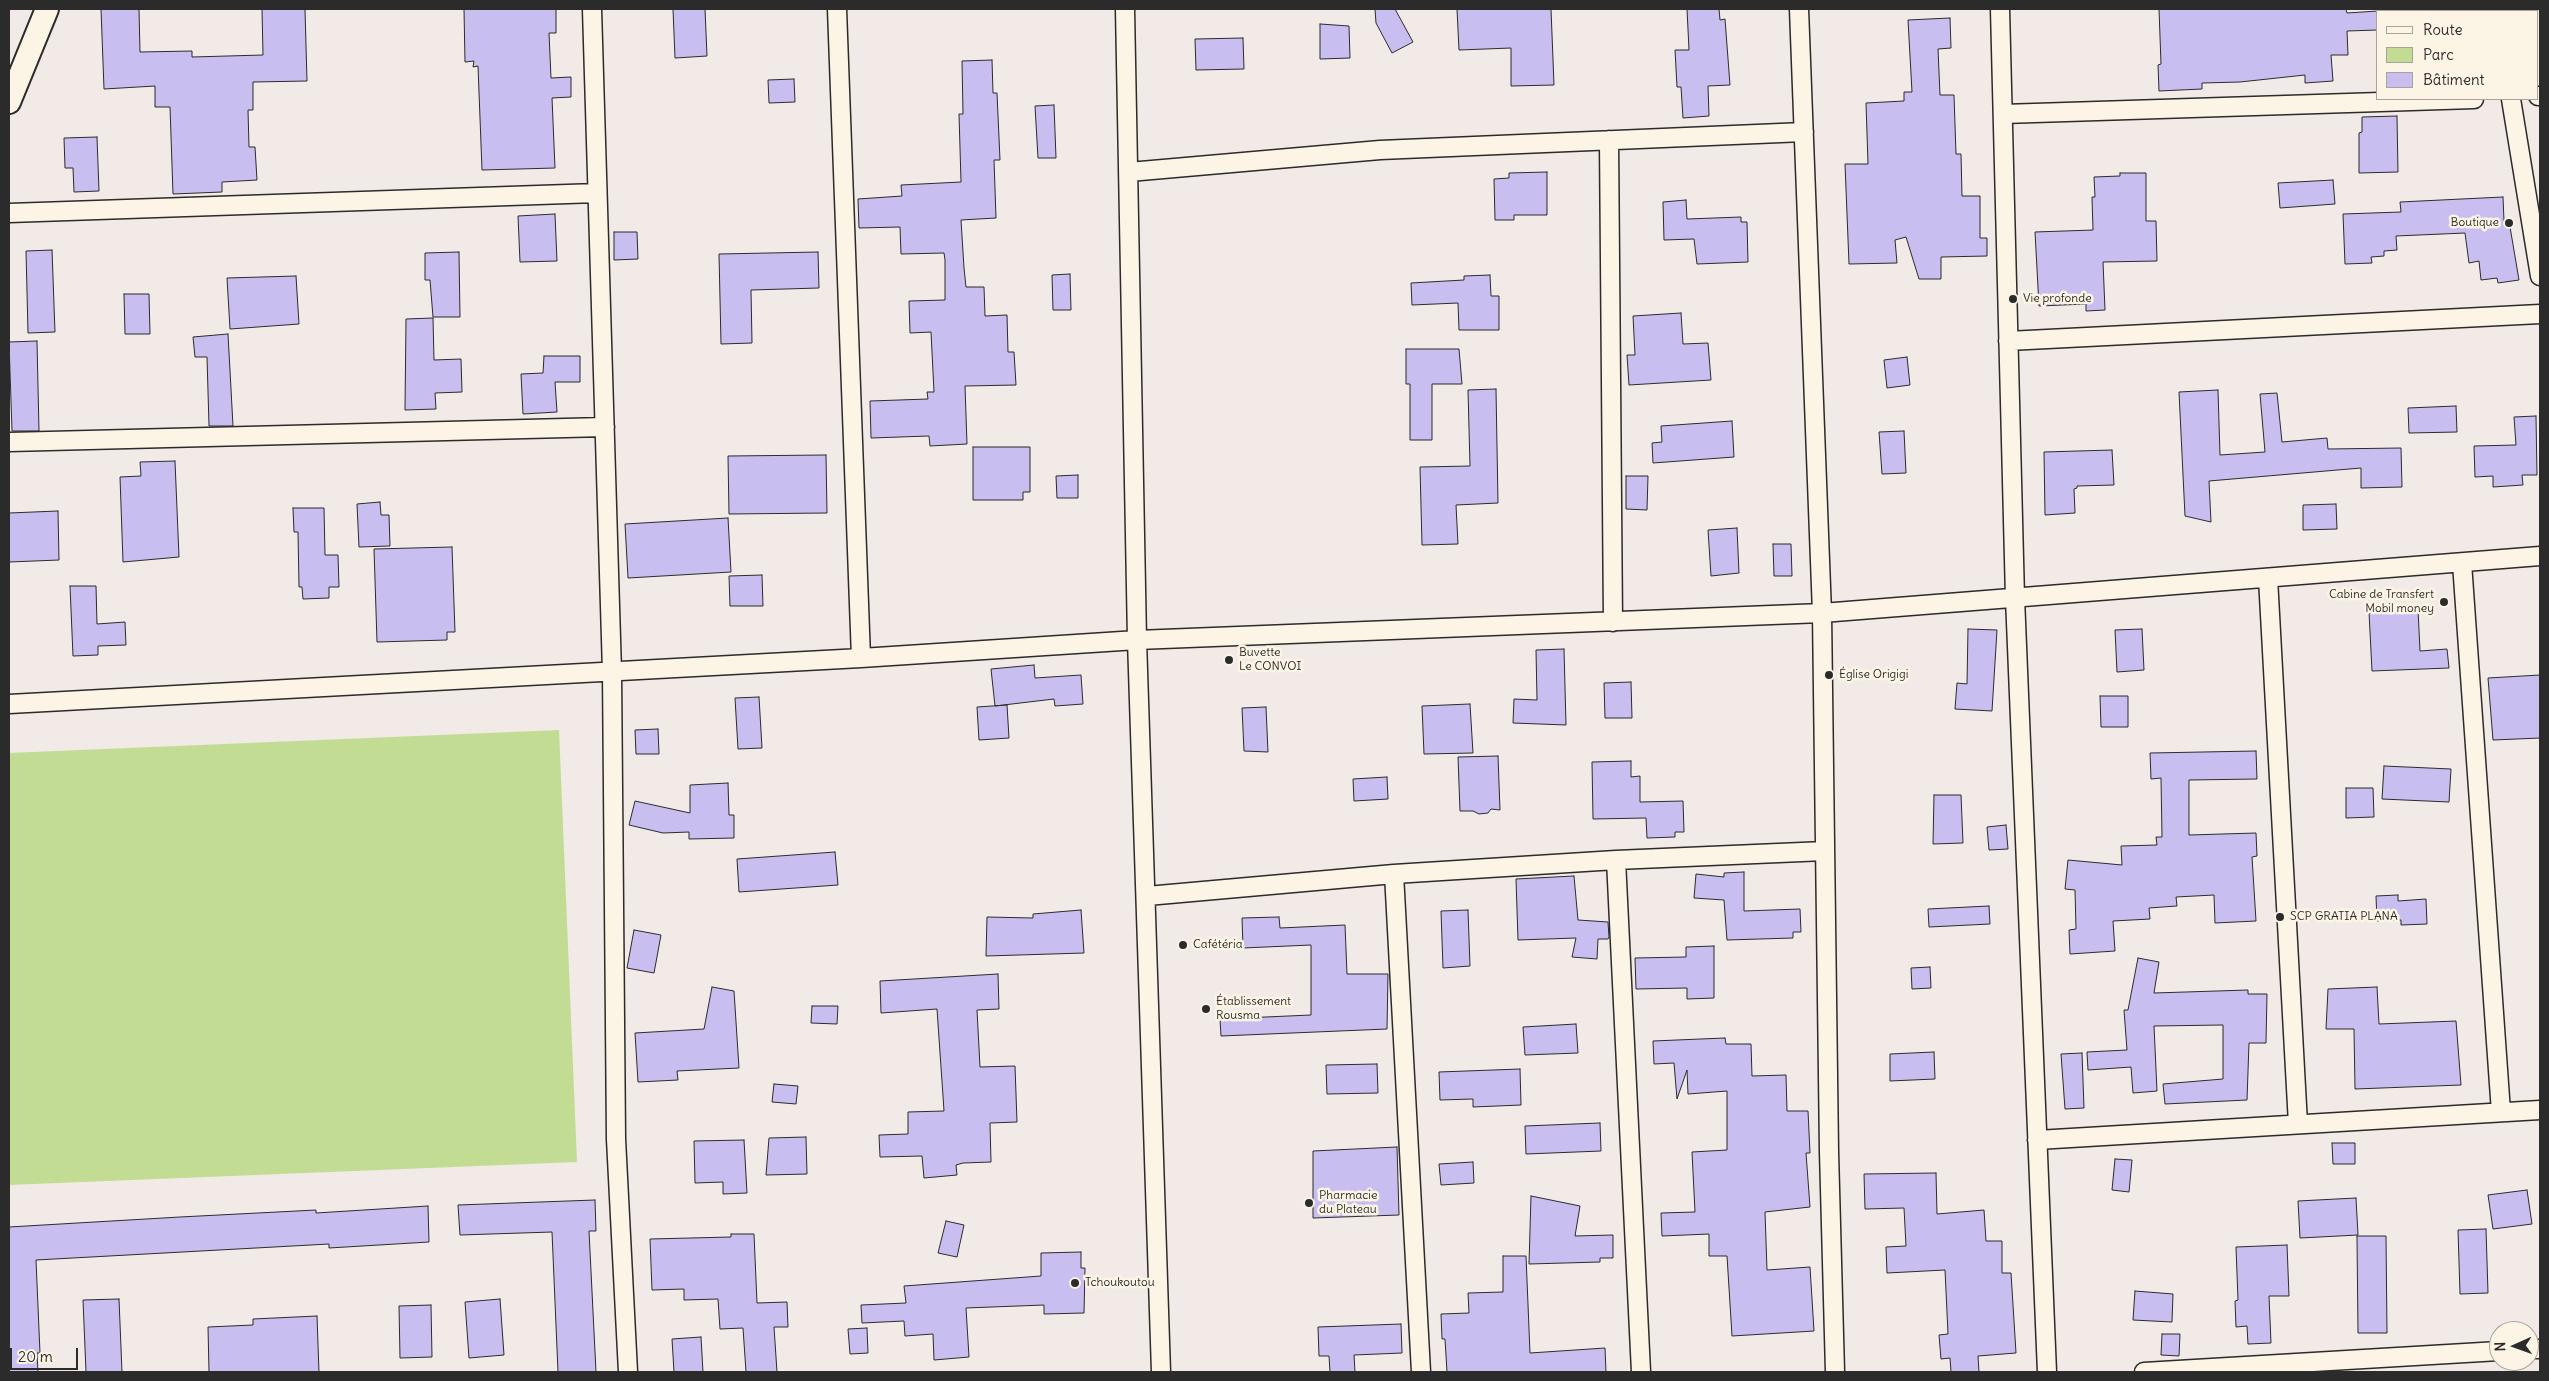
<!DOCTYPE html>
<html>
<head>
<meta charset="utf-8">
<style>
	body { margin:0 }
	#map { position:relative; width:2549px; height:1381px; overflow:hidden; background:#f2eae7; font-family:Delius,sans-serif }
	canvas { display:block }
	.frame { position:absolute; inset:0; border:10px solid #2b2b2b; pointer-events:none }
	.legend { position:absolute; left:2376px; top:10px; width:162px; height:90px; box-sizing:border-box; background:#fcf5e5; border:1px solid #a8a49b; margin:0; padding:6px 9px; list-style:none; font-size:15px; color:#2b2b2b }
	.legend li { display:flex; align-items:center; gap:10px; height:25px }
	.legend b { width:25px; border:1px solid #a8a49b }
	.north { position:absolute; left:2489px; top:1321px; width:50px; height:50px; box-sizing:border-box; background:#fcf5e5; border:1px solid #a8a49b; border-radius:50%; rotate:268deg; font-size:14px; font-weight:700; line-height:20px; text-align:center; color:#2b2b2b }
	.north::after { content:''; display:block; margin:auto; width:18px; height:22px; background:#2b2b2b; clip-path:polygon(50% 0,100% 100%,50% 72%,0 100%) }
	.scale { position:absolute; left:10px; top:1348px; width:68px; height:22px; box-sizing:border-box; border:2px solid #2b2b2b; border-top:0; padding-left:6px; font-size:15px; line-height:18px; white-space:nowrap; color:#2b2b2b; -webkit-text-stroke:4px #fcf5e5; paint-order:stroke }
</style>
</head>
<body>
<div id="map">
<canvas width="2549" height="1381"></canvas>
<div class="frame"></div>
<ul class="legend">
<li><b style="height:6px;background:#fcf5e5"></b>Route</li>
<li><b style="height:14px;background:#c3dc93"></b>Parc</li>
<li><b style="height:14px;background:#c9bef0"></b>Bâtiment</li>
</ul>
<div class="north">N</div>
<div class="scale">20 m</div>
</div>
<script>
const c = document.querySelector('canvas').getContext('2d');
c.lineJoin = 'round';
function paint(path, color) { c.fillStyle = color; c.fill(path, 'evenodd'); }
const poly = rows => new Path2D(rows.map(r => 'M' + r).join(''));
function strokePath(path, color, width, dash) { c.strokeStyle = color; c.lineWidth = width; c.lineCap = dash ? 'butt' : 'round'; c.setLineDash(dash || []); c.stroke(path); }
function drawText(font, color, halo, rows, align = 'center') {
  c.font = font + ' Delius,sans-serif'; c.lineWidth = 5; c.setLineDash([]); c.textBaseline = 'middle'; c.strokeStyle = halo; c.fillStyle = color; for (const [text, x, y, turn = 0] of rows) {
    c.save(); c.translate(x, y); c.rotate((+turn || 0) * Math.PI / 180); c.textAlign = isNaN(turn) ? turn : align; if (halo) c.strokeText(text, 0, 0); c.fillText(text, 0, 0); c.restore();
  }
}
const green = poly([
	[559,730,577,1162,9,1185,9,753]
]);
const building = poly([
	[101,9,139,9,140,52,192,51,192,57,263,55,262,9,305,9,307,81,253,82,253,110,248,110,249,147,255,147,257,180,222,182,222,192,173,194,170,107,155,107,155,86,104,89,101,9],
	[464,9,556,9,556,33,549,33,551,78,571,77,571,97,552,98,555,168,482,170,478,66,473,67,474,61,465,62,464,9],
	[673,9,705,9,707,56,675,58,673,9],
	[1375,9,1395,9,1413,42,1392,53,1376,23,1375,9],
	[1457,9,1551,9,1554,85,1511,86,1511,48,1459,50,1457,9],
	[1687,9,1719,9,1720,20,1725,19,1730,85,1708,86,1709,116,1683,118,1681,87,1677,87,1675,50,1689,50,1687,9],
	[2159,9,2346,9,2347,13,2378,11,2378,30,2347,31,2348,55,2331,55,2333,81,2305,83,2305,75,2240,82,2202,83,2202,89,2159,91,2158,65,2161,64,2159,9],
	[1950,18,1951,48,1938,49,1940,95,1954,95,1956,154,1961,154,1962,196,1980,196,1980,238,1987,238,1987,256,1941,257,1941,279,1919,279,1906,237,1895,240,1897,263,1849,264,1845,164,1868,164,1866,103,1904,101,1904,92,1912,92,1908,20,1950,18],
	[1320,24,1349,26,1350,58,1320,59,1320,24],
	[1243,38,1244,69,1196,70,1195,39,1243,38],
	[992,60,993,93,997,93,1000,160,994,160,996,218,961,220,964,268,966,287,984,287,985,316,1007,315,1008,352,1014,352,1016,385,965,386,967,444,930,446,929,436,871,438,870,401,928,399,927,392,934,392,931,332,910,333,909,301,945,300,945,260,944,253,901,254,900,227,859,228,858,199,902,196,901,185,961,182,959,114,963,114,962,61,992,60],
	[794,79,795,102,769,103,768,80,794,79],
	[1054,105,1056,158,1038,158,1035,106,1054,105],
	[2397,116,2398,172,2359,173,2359,133,2362,132,2362,117,2397,116],
	[97,137,99,191,74,192,73,168,65,168,64,138,97,137],
	[1547,172,1547,215,1514,215,1514,220,1495,220,1494,179,1509,178,1509,173,1547,172],
	[2120,173,2146,173,2146,221,2156,221,2157,261,2103,262,2105,310,2086,311,2086,304,2039,306,2035,232,2093,230,2092,197,2095,197,2094,177,2120,176,2120,173],
	[2333,180,2335,204,2280,208,2278,183,2333,180],
	[2503,197,2504,221,2509,221,2519,280,2498,283,2497,278,2481,280,2479,261,2469,263,2465,233,2396,236,2397,250,2384,251,2384,256,2371,257,2372,263,2345,264,2343,214,2401,212,2400,202,2503,197],
	[1686,200,1687,219,1741,217,1741,222,1747,222,1748,262,1697,264,1694,239,1664,240,1663,202,1686,200],
	[555,214,557,261,520,262,518,216,555,214],
	[614,232,637,232,638,259,614,260,614,232],
	[52,250,55,332,28,333,26,251,52,250],
	[459,252,460,317,433,317,430,280,425,280,425,253,459,252],
	[818,252,819,288,751,290,752,343,721,344,719,254,818,252],
	[1070,274,1071,310,1053,310,1052,275,1070,274],
	[1490,275,1491,296,1499,296,1499,330,1459,330,1458,303,1412,305,1411,283,1464,280,1464,276,1490,275],
	[296,276,299,324,230,329,227,278,296,276],
	[124,294,149,294,150,334,125,334,124,294],
	[1681,313,1683,344,1708,343,1711,380,1629,385,1627,355,1635,355,1633,316,1681,313],
	[433,318,434,360,461,359,462,392,435,393,436,409,405,410,406,319,433,318],
	[228,334,233,426,209,426,207,357,195,357,193,337,228,334],
	[37,341,39,431,12,431,9,342,37,341],
	[1406,349,1459,349,1462,384,1432,384,1432,440,1410,440,1410,384,1406,384,1406,349],
	[544,356,580,356,580,382,555,382,557,412,523,414,521,374,543,373,544,356],
	[1907,357,1910,385,1887,388,1884,360,1907,357],
	[1496,389,1498,503,1456,505,1458,544,1422,545,1420,467,1470,466,1468,390,1496,389],
	[2218,390,2220,455,2265,452,2260,394,2277,393,2282,442,2327,438,2328,449,2401,448,2402,487,2361,488,2361,468,2209,481,2211,522,2185,516,2179,392,2218,390],
	[2456,406,2457,432,2409,433,2408,408,2456,406],
	[2536,416,2537,475,2522,475,2523,485,2493,487,2493,476,2475,477,2474,446,2516,445,2514,417,2536,416],
	[1732,421,1734,457,1653,463,1652,443,1662,442,1661,426,1732,421],
	[1904,431,1906,473,1882,474,1879,432,1904,431],
	[973,447,1030,447,1030,492,1023,492,1023,500,973,500,973,447],
	[2112,450,2114,485,2077,486,2077,488,2074,489,2075,513,2045,515,2044,452,2112,450],
	[826,455,827,513,729,514,728,456,826,455],
	[175,461,179,557,123,562,120,477,141,476,140,462,175,461],
	[1078,475,1078,498,1057,498,1056,476,1078,475],
	[1626,476,1648,476,1647,510,1626,509,1626,476],
	[380,502,381,515,389,515,390,546,359,547,357,504,380,502],
	[2336,504,2337,529,2303,530,2303,505,2336,504],
	[293,508,324,508,325,555,338,555,339,587,329,587,329,598,303,599,302,587,299,587,298,532,294,532,293,508],
	[58,511,59,560,9,562,9,513,58,511],
	[728,518,731,572,628,578,625,524,728,518],
	[1737,528,1739,573,1711,576,1708,530,1737,528],
	[1773,544,1791,544,1792,576,1774,576,1773,544],
	[452,547,455,632,447,632,447,640,377,642,374,549,452,547],
	[762,575,763,606,730,606,729,576,762,575],
	[70,586,96,586,97,624,125,622,126,645,98,646,98,655,73,656,70,586],
	[2418,609,2420,651,2447,649,2449,668,2372,671,2369,612,2418,609],
	[1968,629,1997,630,1992,711,1955,709,1957,683,1967,684,1968,629],
	[2142,629,2144,670,2117,672,2115,630,2142,629],
	[1564,649,1566,725,1513,723,1514,699,1537,700,1536,650,1564,649],
	[1034,665,1035,678,1081,675,1083,704,1055,706,1054,699,995,706,991,669,1034,665],
	[2540,675,2540,738,2493,740,2488,678,2540,675],
	[1631,682,1632,718,1605,718,1604,683,1631,682],
	[2100,696,2128,696,2128,727,2101,727,2100,696],
	[759,697,762,748,738,749,735,698,759,697],
	[1470,704,1473,753,1424,754,1422,706,1470,704],
	[1007,705,1009,738,979,740,977,707,1007,705],
	[1266,707,1268,752,1244,751,1242,708,1266,707],
	[658,729,659,754,636,754,635,730,658,729],
	[2256,751,2257,779,2189,780,2189,835,2256,833,2257,856,2252,857,2256,921,2215,923,2214,895,2176,897,2177,906,2149,908,2150,919,2113,921,2115,951,2070,954,2069,930,2076,929,2075,890,2065,889,2068,860,2122,865,2121,846,2157,845,2156,837,2162,837,2161,778,2151,779,2150,753,2256,751],
	[1498,756,1500,810,1491,809,1488,813,1479,814,1473,811,1460,811,1458,757,1498,756],
	[1631,761,1631,777,1640,776,1640,802,1683,801,1684,832,1675,832,1675,837,1647,838,1646,818,1593,819,1592,762,1631,761],
	[2384,766,2451,769,2449,802,2382,799,2384,766],
	[1387,777,1388,799,1354,801,1353,779,1387,777],
	[728,783,729,815,734,815,734,838,689,839,689,832,663,833,629,825,635,801,690,813,690,785,728,783],
	[2346,788,2373,788,2374,817,2346,818,2346,788],
	[1934,795,1961,795,1963,843,1933,844,1934,795],
	[2006,825,2008,849,1989,850,1987,827,2006,825],
	[835,852,838,885,739,892,737,859,835,852],
	[1744,872,1744,911,1800,909,1801,932,1793,932,1793,938,1727,940,1724,900,1694,898,1696,874,1724,877,1724,873,1744,872],
	[1574,876,1578,920,1608,922,1609,937,1608,939,1598,939,1597,959,1572,957,1576,938,1518,940,1516,879,1574,876],
	[2398,895,2398,901,2426,899,2427,924,2401,925,2401,920,2377,921,2376,896,2398,895],
	[1989,906,1990,924,1929,927,1928,909,1989,906],
	[1081,910,1084,953,986,956,987,917,1033,918,1033,914,1081,910],
	[1468,910,1470,966,1443,968,1441,911,1468,910],
	[1279,917,1280,928,1345,925,1347,974,1388,974,1387,1029,1221,1036,1220,1019,1311,1015,1311,945,1243,948,1242,918,1279,917],
	[634,930,661,935,654,973,627,968,634,930],
	[1714,946,1714,998,1687,999,1687,988,1636,989,1635,958,1686,957,1686,947,1714,946],
	[2138,958,2159,962,2154,993,2248,990,2248,994,2267,994,2266,1043,2249,1043,2247,1100,2165,1104,2163,1084,2223,1079,2223,1025,2154,1026,2157,1091,2133,1093,2131,1067,2088,1070,2087,1052,2127,1050,2124,1010,2128,1010,2138,958],
	[1930,967,1931,988,1912,989,1911,968,1930,967],
	[998,974,999,1009,977,1010,980,1067,1015,1066,1017,1122,990,1123,991,1162,963,1163,956,1165,957,1175,924,1178,922,1156,880,1157,879,1135,908,1134,908,1112,944,1111,937,1009,881,1013,880,981,998,974],
	[712,987,734,991,739,1068,677,1071,678,1080,638,1082,635,1033,704,1029,712,987],
	[2377,987,2379,1024,2456,1021,2461,1085,2355,1089,2354,1029,2326,1029,2328,989,2377,987],
	[812,1006,838,1006,837,1024,811,1023,812,1006],
	[1576,1024,1578,1053,1525,1055,1523,1027,1576,1024],
	[1725,1038,1726,1044,1751,1044,1752,1076,1786,1075,1787,1111,1808,1111,1810,1153,1806,1153,1810,1207,1765,1212,1767,1270,1810,1267,1814,1331,1732,1336,1727,1256,1709,1256,1709,1234,1662,1236,1661,1213,1695,1212,1692,1152,1727,1150,1727,1091,1688,1094,1687,1070,1677,1099,1674,1063,1654,1064,1653,1041,1725,1038],
	[1934,1052,1935,1079,1890,1081,1890,1054,1934,1052],
	[2082,1053,2084,1108,2065,1109,2061,1054,2082,1053],
	[1377,1064,1378,1093,1327,1094,1326,1065,1377,1064],
	[1520,1069,1521,1105,1473,1107,1473,1099,1440,1100,1439,1072,1520,1069],
	[774,1084,798,1086,796,1104,772,1102,774,1084],
	[1600,1123,1601,1151,1526,1154,1525,1126,1600,1123],
	[806,1137,807,1174,766,1175,769,1138,806,1137],
	[744,1140,747,1193,723,1194,723,1182,695,1183,694,1141,744,1140],
	[2332,1143,2355,1143,2355,1164,2333,1164,2332,1143],
	[1397,1147,1399,1215,1313,1218,1313,1151,1397,1147],
	[2115,1159,2132,1160,2129,1192,2112,1190,2115,1159],
	[1473,1162,1474,1183,1441,1185,1439,1164,1473,1162],
	[1936,1173,1937,1214,1984,1210,1986,1241,2002,1241,2002,1273,2011,1273,2016,1353,1978,1356,1979,1372,1951,1372,1950,1358,1941,1359,1939,1335,1948,1334,1945,1270,1887,1273,1886,1247,1906,1246,1904,1208,1865,1209,1864,1174,1936,1173],
	[2527,1190,2532,1224,2493,1229,2488,1195,2527,1190],
	[1531,1196,1580,1206,1575,1236,1613,1235,1613,1258,1600,1258,1600,1262,1529,1264,1531,1196],
	[2356,1198,2358,1235,2300,1238,2298,1201,2356,1198],
	[595,1200,596,1231,589,1231,596,1372,558,1372,552,1232,460,1235,458,1205,595,1200],
	[428,1206,429,1242,329,1248,329,1244,36,1260,40,1353,37,1353,38,1372,9,1372,9,1227,180,1217,316,1210,316,1213,428,1206],
	[946,1221,964,1225,957,1257,938,1253,946,1221],
	[2486,1229,2488,1293,2460,1294,2458,1230,2486,1229],
	[731,1234,754,1234,757,1303,787,1302,788,1327,774,1327,777,1372,746,1372,743,1328,720,1329,718,1299,684,1300,684,1289,652,1290,650,1239,731,1237,731,1234],
	[2357,1236,2386,1236,2387,1333,2358,1333,2357,1236],
	[2287,1245,2289,1296,2269,1296,2271,1343,2248,1344,2247,1326,2236,1327,2235,1301,2238,1300,2236,1247,2287,1245],
	[1081,1252,1081,1268,1085,1268,1084,1313,1044,1314,1044,1305,966,1308,969,1357,934,1360,933,1334,905,1336,904,1321,862,1323,861,1305,906,1303,904,1286,1041,1276,1041,1253,1081,1252],
	[1503,1256,1526,1256,1530,1353,1605,1348,1606,1372,1447,1372,1445,1339,1442,1339,1441,1314,1469,1313,1468,1293,1503,1292,1503,1256],
	[2135,1291,2173,1294,2172,1322,2133,1320,2135,1291],
	[119,1299,122,1372,86,1372,83,1300,119,1299],
	[500,1299,504,1355,469,1358,465,1302,500,1299],
	[431,1305,432,1357,400,1358,399,1306,431,1305],
	[317,1316,319,1372,209,1372,208,1327,253,1325,253,1319,317,1316],
	[1401,1324,1402,1353,1354,1355,1355,1372,1330,1372,1329,1356,1319,1356,1318,1327,1401,1324],
	[867,1328,868,1353,850,1354,848,1329,867,1328],
	[2162,1334,2180,1334,2179,1356,2161,1355,2162,1334],
	[701,1337,703,1372,674,1372,672,1339,701,1337]
]);
const minor = poly([
	[592,9,612,672,616,1139,628,1372],
	[837,9,861,658],
	[1125,9,1137,640,1161,1372],
	[1799,9,1822,613,1829,1152,1835,1372],
	[2000,9,2015,598,2047,1372],
	[2538,96,2540,96],
	[2511,99,2540,276],
	[2003,114,2474,99],
	[1609,140,1613,622],
	[1129,172,1380,150,1804,132],
	[9,213,597,193],
	[2008,341,2540,314],
	[9,442,605,427],
	[2462,563,2501,1112],
	[2268,578,2298,1124],
	[9,704,861,658,1137,640,1822,613,2540,556],
	[1616,860,1641,1372],
	[1394,874,1421,1372],
	[1147,896,1394,874,1616,860,1825,851],
	[2037,1140,2540,1110],
	[2529,1349,2540,1349],
	[2144,1372,2499,1351]
]);
const tertiary = poly([
	[9,102,47,9]
]);
const markers = [
	[2509,223,5,"#2b2b2b"],
	[2013,299,5,"#2b2b2b"],
	[2444,602,5,"#2b2b2b"],
	[1229,660,5,"#2b2b2b"],
	[1829,675,5,"#2b2b2b"],
	[2280,917,5,"#2b2b2b"],
	[1183,945,5,"#2b2b2b"],
	[1206,1009,5,"#2b2b2b"],
	[1309,1203,5,"#2b2b2b"],
	[1075,1283,5,"#2b2b2b"]
];
const poiNames = [
	["Boutique",2499,223,"right"],
	["Vie profonde",2023,299],
	["Cabine de Transfert",2434,595,"right"],
	["Mobil money",2434,609,"right"],
	["Buvette",1239,653],
	["Le CONVOI",1239,667],
	["Église Origigi",1839,675],
	["SCP GRATIA PLANA",2290,917],
	["Cafétéria",1193,945],
	["Établissement",1216,1002],
	["Rousma",1216,1016],
	["Pharmacie",1319,1196],
	["du Plateau",1319,1210],
	["Tchoukoutou",1085,1283]
];
paint(green, '#c3dc93');
paint(building, '#c9bef0');
strokePath(building, '#2b2b2b', 1);
strokePath(minor, '#2b2b2b', 21);
strokePath(tertiary, '#2b2b2b', 26);
strokePath(minor, '#fcf5e5', 18);
strokePath(tertiary, '#fcf5e5', 22);
for (const [x, y, r, color] of markers) { const dot = new Path2D(); dot.arc(x, y, r, 0, 2 * Math.PI); c.fillStyle = color; c.fill(dot); strokePath(dot, '#fcf5e5', 2); }
drawText('12px', '#2b2b2b', '#fcf5e5', poiNames, 'left');
</script>
</body>
</html>
